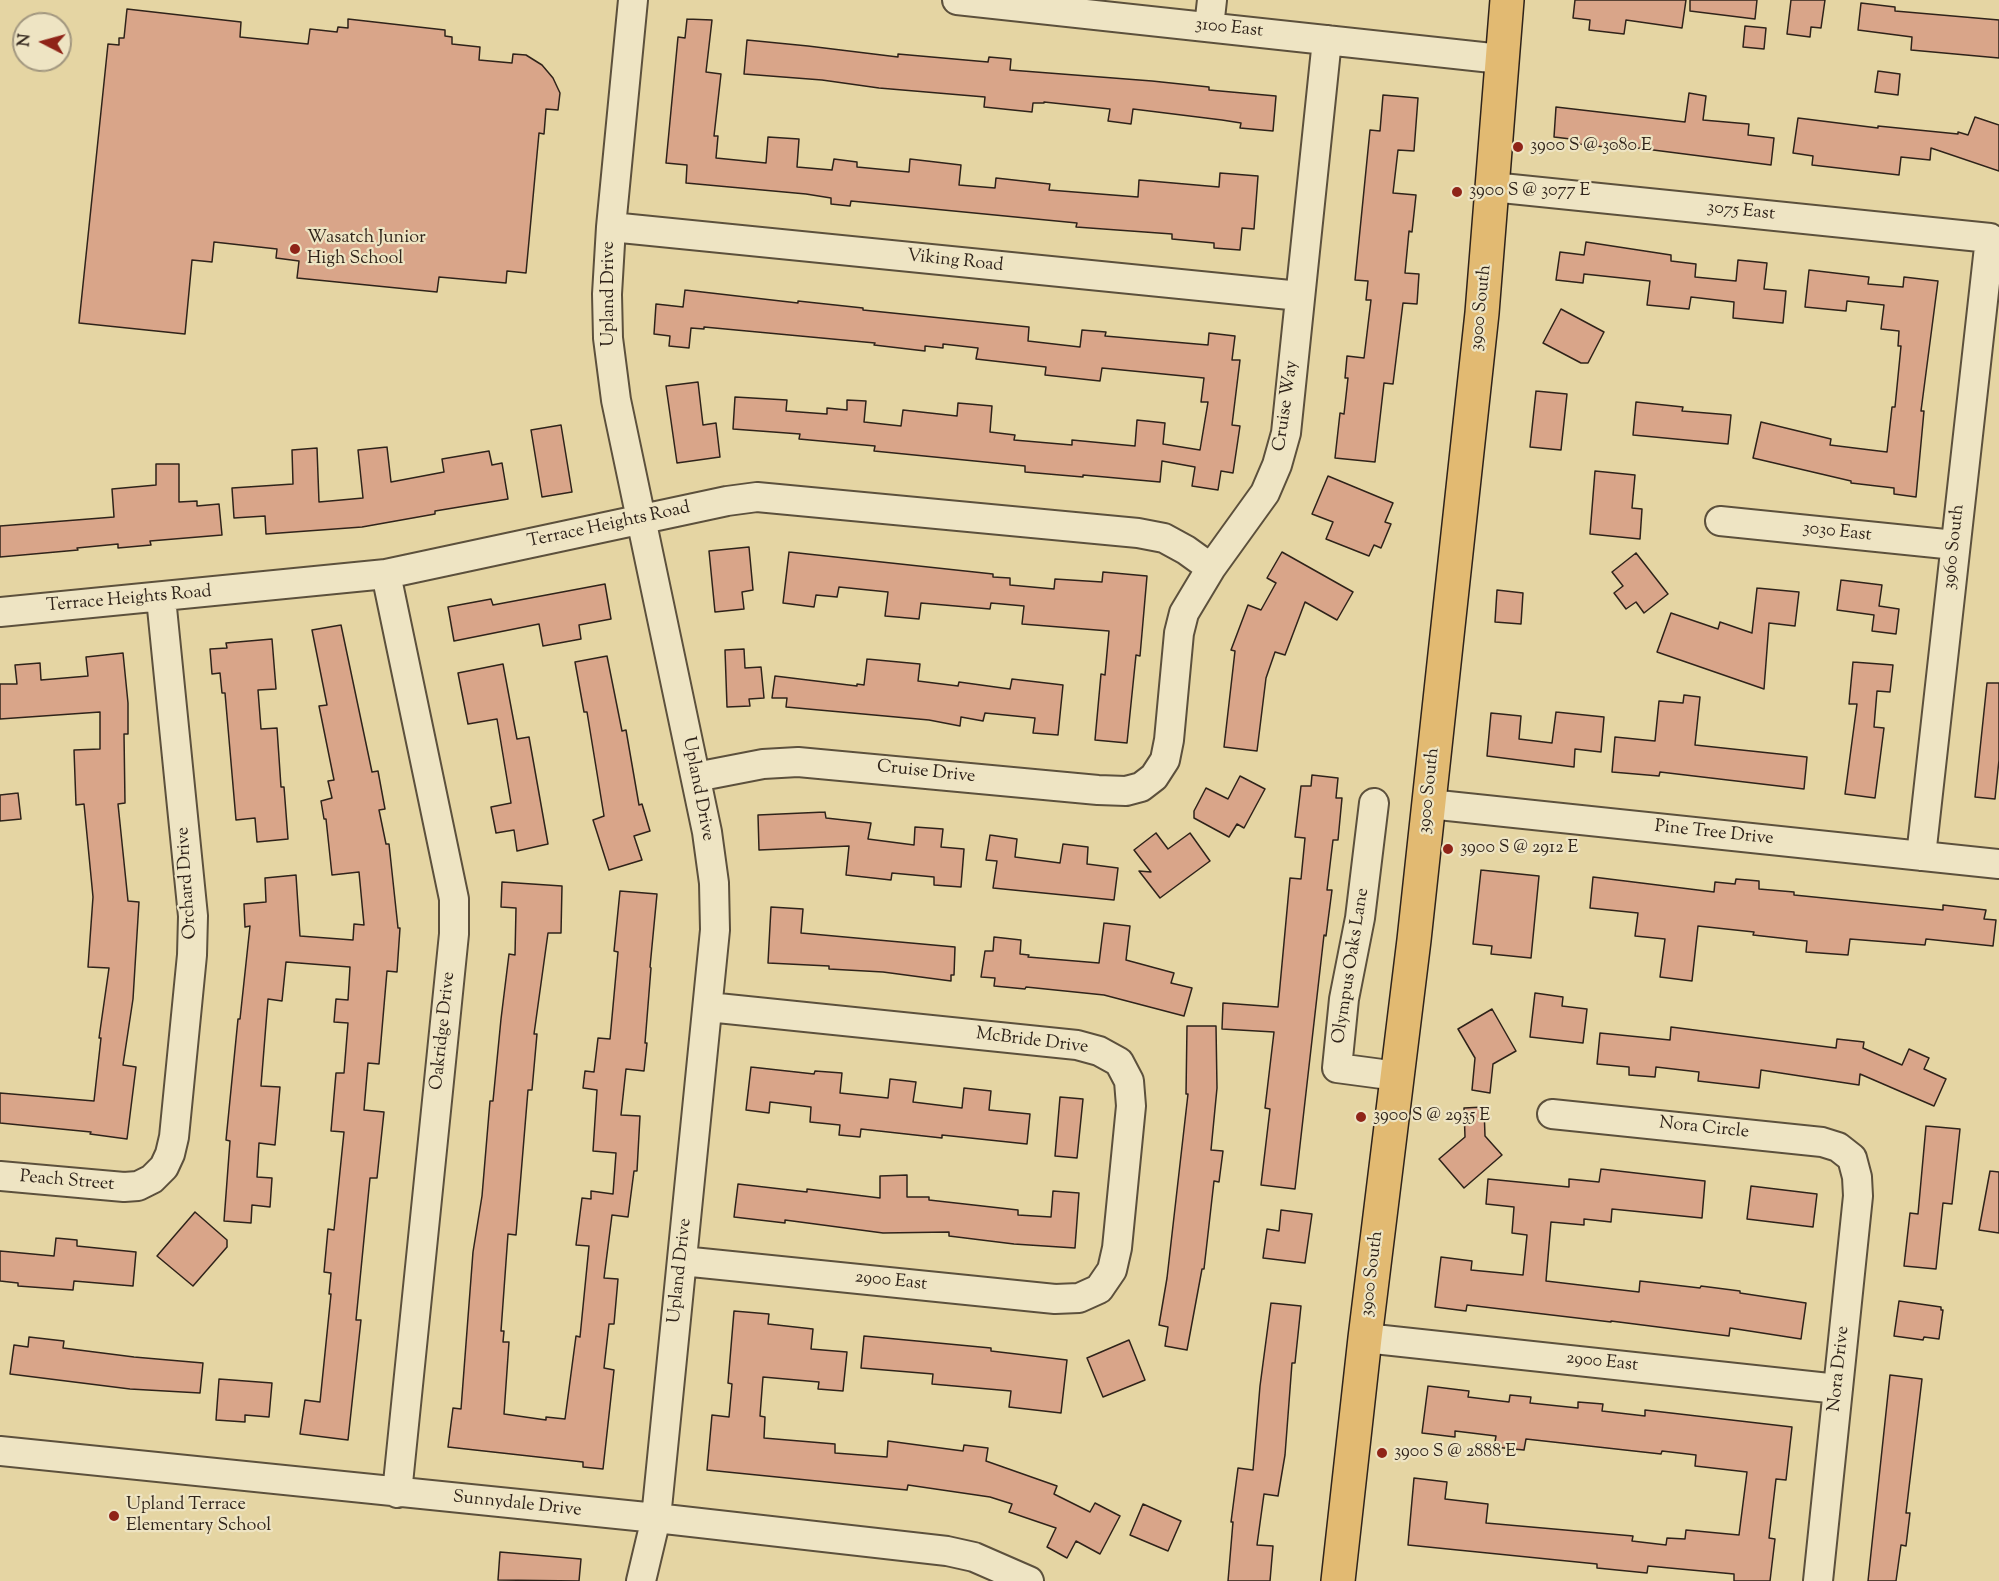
<!DOCTYPE html>
<html>
<head>
<meta charset="utf-8">
<style>
	body { margin:0 }
	#map { position:relative; width:1999px; height:1581px; overflow:hidden; background:#e5d5a3; font-family:"Sorts Mill Goudy",serif }
	canvas { display:block }
	.north { position:absolute; left:12px; top:12px; width:60px; height:60px; box-sizing:border-box; background:#eee4c3; border:2px solid #a2977f; border-radius:50%; rotate:276deg; font-size:16px; font-weight:700; line-height:24px; text-align:center; color:#2f231a }
	.north::after { content:''; display:block; margin:auto; width:21px; height:27px; background:#8f2418; clip-path:polygon(50% 0,100% 100%,50% 72%,0 100%) }
</style>
</head>
<body>
<div id="map">
<canvas width="1999" height="1581"></canvas>
<div class="north">N</div>
</div>
<script>
const c = document.querySelector('canvas').getContext('2d');
c.lineJoin = 'round';
function paint(path, color) { c.fillStyle = color; c.fill(path, 'evenodd'); }
const poly = rows => new Path2D(rows.map(r => 'M' + r).join(''));
function strokePath(path, color, width, dash) { c.strokeStyle = color; c.lineWidth = width; c.lineCap = dash ? 'butt' : 'round'; c.setLineDash(dash || []); c.stroke(path); }
function drawText(font, color, halo, rows, align = 'center') {
  c.font = font + ' "Sorts Mill Goudy",serif'; c.lineWidth = 4.5; c.setLineDash([]); c.textBaseline = 'middle'; c.strokeStyle = halo; c.fillStyle = color; for (const [text, x, y, turn = 0] of rows) {
    c.save(); c.translate(x, y); c.rotate((+turn || 0) * Math.PI / 180); c.textAlign = isNaN(turn) ? turn : align; if (halo) c.strokeText(text, 0, 0); c.fillText(text, 0, 0); c.restore();
  }
}
const building = poly([
	[1575,0,1686,0,1682,28,1626,20,1624,34,1589,30,1590,20,1573,18,1575,0],
	[1690,0,1757,0,1755,19,1690,11,1690,0],
	[1791,0,1825,0,1821,28,1811,27,1810,37,1787,34,1791,0],
	[1861,3,1895,7,1895,11,1999,20,1999,58,1911,50,1912,37,1858,30,1861,3],
	[127,9,241,22,240,37,308,44,310,29,337,32,338,27,348,28,348,19,445,30,445,36,452,37,452,44,480,47,479,60,512,63,513,54,526,55,542,65,553,78,560,93,558,110,546,109,544,134,539,133,526,273,507,271,506,283,439,277,437,292,297,278,299,261,276,258,277,249,214,242,212,262,192,260,185,334,79,323,108,44,119,45,119,38,124,38,127,9],
	[687,19,712,20,706,72,721,74,714,136,718,136,716,158,766,163,768,137,799,139,797,167,832,170,834,159,857,162,857,167,909,172,910,159,961,165,959,185,995,188,996,178,1050,184,1049,190,1138,197,1139,180,1219,187,1220,173,1258,176,1254,229,1242,228,1240,250,1214,248,1214,243,1172,239,1172,234,1076,227,1077,223,851,201,850,206,831,204,831,198,806,194,686,183,687,165,666,163,678,37,685,38,687,19],
	[1745,26,1766,28,1764,49,1743,47,1745,26],
	[747,40,808,46,898,57,898,54,988,62,989,57,1011,59,1010,70,1152,81,1209,87,1209,90,1276,96,1273,131,1240,128,1241,123,1222,120,1133,109,1131,124,1108,121,1110,109,1044,102,1044,103,1033,103,1032,112,984,107,985,97,879,88,822,80,744,74,747,40],
	[1878,71,1900,74,1898,95,1875,92,1878,71],
	[1689,93,1706,96,1703,120,1749,124,1748,135,1774,138,1771,165,1614,145,1614,148,1579,144,1579,140,1554,137,1556,107,1685,122,1689,93],
	[1383,95,1418,98,1414,151,1398,150,1393,193,1416,195,1412,232,1409,231,1405,273,1419,274,1417,304,1403,303,1393,384,1384,383,1375,462,1335,458,1340,413,1344,414,1348,378,1345,378,1347,356,1364,358,1371,300,1366,300,1368,281,1355,280,1370,130,1380,131,1383,95],
	[1975,117,1999,125,1999,171,1931,148,1930,160,1901,157,1899,175,1812,165,1813,156,1793,153,1798,118,1878,128,1878,126,1958,134,1958,132,1968,135,1975,117],
	[1586,242,1671,255,1671,261,1696,264,1695,277,1736,281,1738,260,1767,263,1764,289,1786,291,1783,323,1733,318,1734,302,1691,297,1689,309,1647,305,1650,281,1584,274,1583,283,1556,280,1560,252,1584,255,1586,242],
	[1809,270,1869,277,1868,284,1903,287,1904,277,1938,281,1921,411,1924,411,1916,497,1894,494,1894,488,1851,483,1851,481,1753,458,1761,422,1831,439,1830,445,1887,452,1892,407,1895,407,1901,346,1898,346,1899,331,1881,329,1884,305,1847,301,1846,311,1805,307,1809,270],
	[685,290,798,303,798,301,863,308,863,310,1029,327,1028,341,1080,347,1082,330,1106,332,1105,336,1208,345,1209,333,1235,336,1232,360,1240,360,1232,425,1240,426,1233,473,1221,471,1218,490,1192,486,1195,467,1162,461,1160,482,1083,475,1083,477,1025,472,1025,466,874,451,875,446,799,439,800,434,733,429,735,397,787,400,786,411,827,414,827,408,847,410,847,400,866,401,864,422,901,426,903,410,957,416,958,403,992,406,990,432,1015,435,1014,440,1072,445,1072,440,1135,446,1137,420,1165,423,1163,444,1200,450,1208,402,1201,402,1204,378,1102,368,1100,381,1045,375,1046,367,976,359,978,348,943,344,943,348,925,346,925,351,874,345,875,343,704,327,704,329,691,328,689,348,669,346,670,336,654,334,656,304,683,307,685,290],
	[1561,309,1604,332,1588,363,1581,363,1543,343,1561,309],
	[698,382,703,425,716,423,720,457,677,463,666,386,698,382],
	[1536,391,1567,394,1561,450,1530,447,1536,391],
	[1636,402,1683,407,1682,411,1731,415,1728,444,1633,435,1636,402],
	[561,425,572,492,542,497,531,430,561,425],
	[387,447,391,482,444,472,442,459,489,451,492,465,502,463,508,499,435,511,435,514,362,527,266,534,265,516,234,518,232,488,293,484,292,450,317,448,319,502,363,498,358,450,387,447],
	[156,464,179,464,179,502,197,501,197,506,219,504,222,535,150,541,151,545,118,548,118,544,77,548,78,550,0,557,0,526,114,517,112,489,156,485,156,464],
	[1595,471,1635,475,1632,508,1642,509,1640,539,1590,534,1595,471],
	[1328,476,1393,503,1385,522,1391,524,1381,548,1374,545,1369,556,1326,539,1333,522,1312,514,1328,476],
	[749,547,753,590,742,592,744,609,715,612,709,551,749,547],
	[789,552,993,574,993,577,1010,578,1010,585,1054,589,1055,579,1102,582,1103,572,1147,576,1140,656,1136,655,1127,743,1095,740,1101,674,1105,675,1109,631,1022,624,1024,606,991,603,990,609,921,603,919,619,885,616,888,592,839,587,837,597,816,595,814,607,783,603,789,552],
	[1282,552,1353,592,1337,620,1305,602,1285,655,1275,652,1266,678,1257,751,1224,747,1235,651,1231,650,1248,605,1261,610,1276,583,1267,578,1282,552],
	[1636,553,1668,594,1644,613,1636,602,1626,609,1614,593,1623,586,1612,572,1636,553],
	[1841,580,1882,585,1879,606,1899,609,1896,634,1872,631,1874,615,1837,610,1841,580],
	[605,584,611,619,579,625,581,639,543,646,539,624,454,641,448,607,491,599,493,605,605,584],
	[1757,588,1799,592,1795,626,1769,623,1764,689,1657,652,1671,613,1718,629,1720,622,1752,633,1757,588],
	[1497,590,1523,593,1521,624,1495,622,1497,590],
	[341,625,372,772,378,771,385,809,379,810,386,844,389,844,398,928,400,928,397,972,387,971,379,1064,368,1063,364,1110,384,1112,377,1178,370,1178,356,1320,361,1320,348,1440,300,1434,305,1400,320,1402,331,1294,329,1294,331,1273,324,1272,328,1229,334,1230,344,1132,331,1131,336,1073,344,1073,348,1023,334,1022,336,999,348,1000,350,967,286,962,282,1001,268,999,261,1086,280,1087,275,1145,259,1143,257,1177,272,1178,270,1207,252,1205,251,1223,224,1221,230,1141,226,1140,238,1019,240,1019,250,926,245,927,244,904,266,902,265,878,296,875,300,936,353,940,354,924,364,925,359,872,332,875,326,819,324,819,321,801,332,798,328,781,334,780,319,706,327,705,312,630,341,625],
	[272,639,276,689,258,690,261,729,277,728,281,787,284,787,288,839,257,842,255,818,236,820,225,693,222,693,220,673,212,674,210,649,227,648,226,643,272,639],
	[744,649,745,668,761,667,764,698,749,699,750,706,727,707,725,650,744,649],
	[123,653,128,703,128,734,124,734,125,803,118,804,128,901,139,902,133,999,123,1065,136,1067,127,1139,90,1134,91,1132,0,1123,0,1093,94,1101,101,1038,99,1038,109,968,88,967,93,897,84,804,76,805,74,750,100,749,100,712,0,719,0,684,17,684,15,665,40,663,41,680,88,676,86,657,123,653],
	[607,656,622,731,626,730,639,805,642,804,650,831,634,836,642,860,609,870,593,820,604,816,587,712,584,712,575,662,607,656],
	[867,659,920,664,918,681,958,686,959,682,1010,689,1012,679,1063,685,1058,735,1033,733,1035,718,985,713,983,721,961,717,960,726,929,720,786,707,787,698,772,698,775,676,857,686,857,684,864,685,867,659],
	[1853,662,1893,665,1890,692,1877,691,1874,727,1884,728,1875,798,1845,794,1857,704,1849,704,1853,662],
	[503,664,517,739,529,737,548,844,517,851,514,830,496,833,491,807,511,803,497,719,468,724,458,673,503,664],
	[1987,683,1999,683,1999,760,1995,799,1975,797,1987,683],
	[1684,695,1700,697,1695,745,1807,757,1804,789,1660,772,1659,776,1612,772,1615,737,1655,741,1659,701,1683,703,1684,695],
	[1556,712,1604,717,1601,752,1575,749,1574,767,1487,756,1491,713,1521,716,1519,739,1552,743,1556,712],
	[1312,775,1338,778,1336,798,1342,798,1338,840,1333,840,1327,890,1332,890,1326,936,1324,935,1295,1189,1261,1185,1270,1109,1265,1108,1274,1032,1222,1029,1223,1003,1278,1007,1290,878,1301,879,1305,838,1295,837,1301,786,1311,786,1312,775],
	[1240,776,1265,789,1244,828,1237,824,1229,837,1194,818,1194,811,1206,788,1228,799,1240,776],
	[18,793,21,819,0,821,0,795,18,793],
	[825,812,826,818,871,823,868,839,914,845,915,827,943,829,941,847,964,849,961,887,934,885,934,877,892,873,891,880,846,875,849,846,759,850,758,815,825,812],
	[1156,833,1168,849,1190,833,1210,861,1160,898,1139,871,1151,872,1134,850,1156,833],
	[990,835,1017,839,1015,857,1060,863,1063,844,1088,847,1087,864,1118,868,1114,900,993,888,997,861,986,860,990,835],
	[1481,870,1539,876,1531,958,1491,954,1492,946,1473,944,1481,870],
	[1593,877,1714,892,1715,882,1735,884,1736,879,1759,881,1759,889,1794,892,1794,895,1943,910,1943,905,1986,910,1984,919,1996,920,1993,946,1926,939,1925,945,1850,939,1848,955,1806,952,1807,941,1753,935,1754,932,1698,926,1692,981,1660,977,1665,939,1635,936,1638,913,1590,908,1593,877],
	[502,882,562,886,561,933,548,933,534,1034,537,1034,532,1090,528,1090,516,1235,508,1234,501,1331,504,1331,503,1342,509,1342,504,1414,546,1420,546,1417,565,1419,576,1336,580,1337,589,1246,576,1245,582,1198,591,1199,591,1191,613,1194,616,1153,593,1151,597,1090,583,1088,585,1071,594,1072,598,1038,610,1039,618,952,614,951,620,891,657,894,650,967,651,968,645,1043,647,1043,644,1071,626,1069,621,1115,640,1116,637,1171,634,1171,628,1217,612,1215,604,1278,618,1279,614,1324,609,1324,604,1368,614,1370,603,1469,583,1467,583,1462,448,1447,453,1408,461,1409,473,1252,482,1196,490,1101,493,1101,501,1019,509,954,515,955,516,908,501,907,502,882],
	[771,907,803,909,801,933,955,947,954,975,951,975,951,981,883,972,829,969,829,966,768,963,771,907],
	[1104,923,1130,926,1126,960,1174,973,1171,983,1192,988,1184,1016,1104,995,1026,987,1025,989,994,986,995,978,981,977,985,951,993,951,994,937,1021,940,1020,954,1029,955,1028,957,1099,963,1104,923],
	[1535,993,1563,997,1562,1006,1587,1009,1583,1043,1530,1037,1535,993],
	[1492,1009,1516,1051,1493,1064,1490,1093,1472,1090,1475,1058,1458,1029,1492,1009],
	[1187,1026,1216,1026,1217,1088,1211,1150,1223,1151,1219,1182,1214,1181,1204,1269,1202,1269,1187,1350,1165,1346,1168,1327,1159,1325,1167,1278,1188,1094,1186,1094,1187,1026],
	[1671,1027,1836,1048,1837,1039,1864,1042,1863,1048,1902,1065,1909,1049,1929,1058,1924,1069,1946,1079,1934,1106,1860,1074,1859,1085,1761,1070,1759,1088,1698,1081,1699,1072,1656,1067,1655,1077,1629,1075,1629,1067,1597,1064,1600,1033,1670,1040,1671,1027],
	[751,1067,814,1074,815,1071,842,1073,840,1093,888,1098,890,1079,916,1082,913,1102,962,1108,964,1088,991,1091,989,1110,1030,1114,1027,1144,942,1135,942,1138,861,1129,860,1137,839,1135,840,1125,810,1122,811,1107,770,1102,769,1113,746,1110,751,1067],
	[1060,1097,1083,1099,1077,1158,1055,1156,1060,1097],
	[1484,1107,1485,1136,1502,1155,1464,1188,1439,1159,1465,1137,1464,1108,1484,1107],
	[1926,1126,1960,1129,1952,1204,1943,1203,1936,1269,1904,1266,1910,1213,1918,1214,1926,1126],
	[1601,1169,1705,1181,1702,1218,1612,1209,1611,1222,1584,1219,1584,1225,1551,1222,1546,1281,1639,1292,1640,1281,1700,1288,1701,1286,1740,1291,1740,1293,1806,1303,1801,1339,1730,1328,1729,1336,1611,1321,1611,1322,1467,1305,1466,1311,1435,1307,1441,1257,1472,1261,1471,1270,1523,1275,1527,1235,1512,1233,1514,1207,1486,1204,1488,1179,1569,1187,1569,1179,1599,1182,1601,1169],
	[1990,1171,1999,1172,1999,1233,1979,1230,1990,1171],
	[907,1175,907,1197,929,1197,929,1200,1018,1210,1018,1215,1051,1217,1053,1191,1079,1193,1075,1248,1014,1244,949,1236,949,1232,883,1233,785,1220,785,1223,734,1217,738,1184,807,1192,807,1189,880,1198,880,1176,907,1175],
	[1751,1186,1817,1194,1813,1227,1747,1219,1751,1186],
	[1281,1210,1312,1214,1305,1263,1263,1258,1267,1229,1279,1231,1281,1210],
	[195,1212,227,1240,227,1247,193,1286,157,1256,195,1212],
	[56,1238,77,1240,77,1246,136,1252,133,1286,74,1281,73,1290,18,1286,18,1283,0,1281,0,1251,54,1256,56,1238],
	[1899,1301,1941,1307,1941,1310,1943,1310,1939,1339,1924,1337,1923,1340,1894,1336,1899,1301],
	[1271,1303,1301,1306,1295,1363,1292,1363,1285,1455,1278,1496,1264,1494,1257,1545,1273,1546,1270,1581,1228,1581,1233,1522,1231,1522,1238,1468,1253,1470,1260,1386,1271,1303],
	[734,1311,769,1314,768,1324,813,1329,811,1349,847,1352,843,1391,818,1389,819,1382,763,1377,760,1416,765,1417,764,1438,835,1444,835,1453,887,1457,888,1441,963,1451,964,1445,988,1448,986,1461,1057,1486,1054,1494,1090,1512,1095,1503,1120,1516,1100,1554,1076,1541,1067,1558,1047,1547,1056,1528,1009,1512,1012,1504,990,1497,908,1485,907,1490,707,1470,712,1415,729,1417,732,1384,728,1383,734,1311],
	[864,1336,991,1348,991,1351,1067,1360,1061,1413,1009,1407,1011,1391,932,1384,933,1374,861,1368,864,1336],
	[29,1337,64,1341,63,1348,134,1357,203,1363,200,1393,130,1389,10,1374,14,1345,28,1347,29,1337],
	[1129,1340,1145,1380,1103,1397,1087,1358,1129,1340],
	[1890,1375,1922,1379,1906,1513,1910,1513,1906,1546,1901,1545,1896,1581,1868,1581,1890,1375],
	[219,1379,272,1383,269,1417,245,1415,245,1422,216,1420,219,1379],
	[1428,1386,1469,1391,1468,1397,1509,1402,1510,1395,1531,1397,1530,1403,1578,1408,1578,1402,1603,1404,1602,1411,1645,1416,1645,1410,1792,1427,1786,1480,1776,1479,1769,1538,1775,1539,1770,1581,1734,1581,1734,1574,1648,1566,1647,1573,1597,1568,1597,1564,1408,1545,1414,1478,1447,1482,1445,1499,1488,1504,1486,1523,1633,1536,1632,1541,1666,1545,1667,1538,1685,1539,1686,1530,1739,1535,1747,1472,1695,1466,1696,1455,1662,1451,1661,1454,1526,1439,1524,1450,1494,1447,1496,1436,1455,1431,1455,1437,1422,1433,1428,1386],
	[1143,1504,1181,1521,1168,1551,1130,1535,1143,1504],
	[500,1552,581,1559,579,1581,498,1580,500,1552]
]);
const minor = poly([
	[633,0,611,227,607,294,608,338,616,400,707,832,714,883,715,930,656,1518,641,1581],
	[957,0,1501,59],
	[1209,27,1212,0],
	[1492,187,1990,238,1921,856],
	[611,227,1300,296],
	[1720,521,1955,545],
	[386,574,454,899,454,934,397,1493],
	[0,612,386,574,727,501,757,497,1138,533,1164,538,1186,550,1211,568],
	[696,777,763,764,798,762,1098,790,1126,791,1141,787,1154,777,1165,760,1169,740,1179,633,1184,613,1211,568,1265,493,1277,465,1286,433,1327,40],
	[1374,803,1360,918,1344,999,1337,1068,1397,1076],
	[1429,804,1999,864],
	[1552,1114,1822,1142,1838,1147,1852,1158,1857,1177,1858,1196,1818,1581],
	[0,1176,124,1187,138,1186,152,1179,164,1167,170,1154,174,1137,192,955,193,916,161,598],
	[682,1261,1055,1299,1079,1298,1099,1289,1112,1270,1117,1248,1131,1106,1129,1081,1119,1062,1099,1051,1077,1045,708,1007],
	[1365,1338,1838,1389],
	[0,1451,656,1518,947,1551,974,1557,1029,1581]
]);
const major = poly([
	[1338,1581,1365,1338,1414,940,1482,313,1507,0]
]);
const markers = [
	[1518,147,6,"#8f2418"],
	[1457,192,6,"#8f2418"],
	[295,249,6,"#8f2418"],
	[1448,849,6,"#8f2418"],
	[1361,1117,6,"#8f2418"],
	[1382,1453,6,"#8f2418"],
	[114,1516,6,"#8f2418"]
];
const streetNames = [
	["3100 East",1229,29,6],
	["3075 East",1741,212,6],
	["Viking Road",955,262,6],
	["Upland Drive",610,294,-90],
	["3900 South",1482,308,-84],
	["Cruise Way",1287,406,-82],
	["Terrace Heights Road",609,526,-12],
	["3030 East",1837,533,6],
	["3960 South",1955,547,-84],
	["Terrace Heights Road",129,600,-5],
	["Cruise Drive",926,773,6],
	["Upland Drive",697,789,79],
	["3900 South",1430,791,-84],
	["Pine Tree Drive",1714,834,6],
	["Orchard Drive",188,883,-94],
	["Olympus Oaks Lane",1352,966,-81],
	["Oakridge Drive",444,1031,-84],
	["McBride Drive",1032,1042,7],
	["Nora Circle",1704,1129,6],
	["Peach Street",67,1182,5],
	["Upland Drive",681,1271,-84],
	["3900 South",1373,1274,-83],
	["2900 East",891,1282,6],
	["2900 East",1602,1363,6],
	["Nora Drive",1840,1369,-84],
	["Sunnydale Drive",517,1505,6]
];
const poiNames = [
	["3900 S @ 3080 E",1530,147],
	["3900 S @ 3077 E",1469,192],
	["Wasatch Junior",307,239],
	["High School",307,260],
	["3900 S @ 2912 E",1460,849],
	["3900 S @ 2935 E",1373,1117],
	["3900 S @ 2888 E",1394,1453],
	["Upland Terrace",126,1506],
	["Elementary School",126,1527]
];
paint(building, '#d9a589');
strokePath(building, '#2f231a', 1.5);
strokePath(minor, '#5c503c', 32);
strokePath(major, '#2f231a', 36);
strokePath(minor, '#eee4c3', 28);
strokePath(major, '#e2ba72', 33);
for (const [x, y, r, color] of markers) { const dot = new Path2D(); dot.arc(x, y, r, 0, 2 * Math.PI); c.fillStyle = color; c.fill(dot); strokePath(dot, '#eee4c3', 2); }
drawText('18px', '#2f231a', '#eee4c3', streetNames);
drawText('18px', '#2f231a', '#eee4c3', poiNames, 'left');
</script>
</body>
</html>
